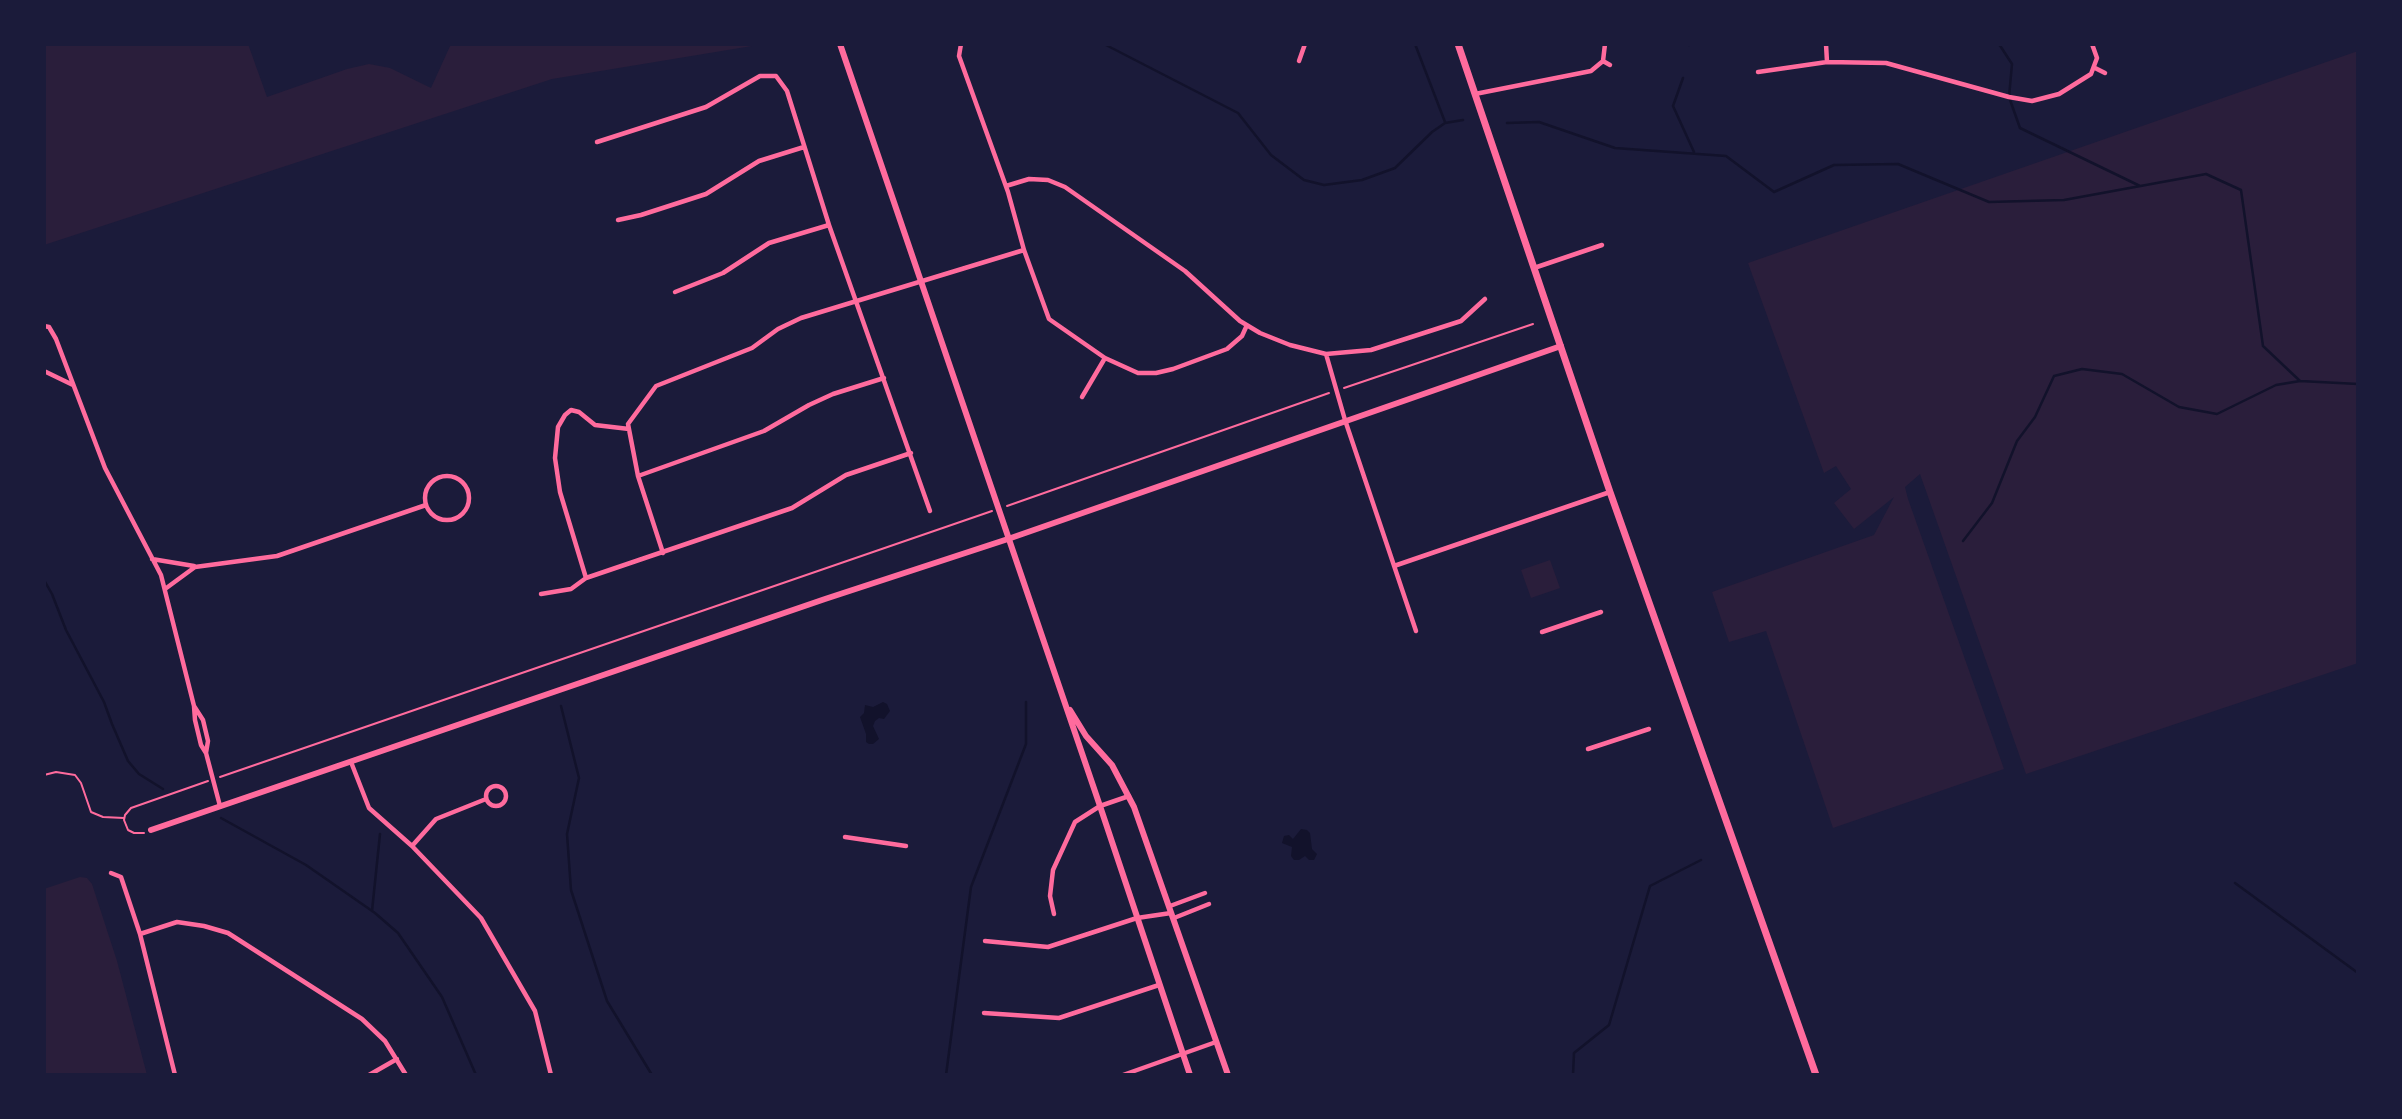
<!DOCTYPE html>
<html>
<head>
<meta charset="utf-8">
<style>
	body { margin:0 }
	#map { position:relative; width:2402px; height:1119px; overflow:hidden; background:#1b1b3a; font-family:Lato,sans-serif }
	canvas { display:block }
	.frame { position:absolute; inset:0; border:46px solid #1b1b3a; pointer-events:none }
</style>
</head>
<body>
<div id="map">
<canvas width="2402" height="1119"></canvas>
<div class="frame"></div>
</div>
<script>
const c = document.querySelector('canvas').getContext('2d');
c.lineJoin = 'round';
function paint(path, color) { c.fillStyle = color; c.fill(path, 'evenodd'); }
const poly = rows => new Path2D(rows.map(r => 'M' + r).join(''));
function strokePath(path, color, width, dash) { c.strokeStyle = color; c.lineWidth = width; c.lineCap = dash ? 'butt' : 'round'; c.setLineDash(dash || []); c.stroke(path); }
const green = poly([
	[44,44,248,44,267,97,347,69,369,64,390,68,431,88,451,44,764,44,552,79,44,245],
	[2358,51,2358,663,2026,774,1920,474,1905,487,1908,499,2004,769,1833,828,1766,631,1729,642,1712,592,1874,535,1894,497,1854,529,1834,503,1851,489,1836,466,1824,473,1748,263],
	[1550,560,1560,588,1531,598,1521,570],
	[80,877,87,878,92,884,117,961,147,1075,44,1075,44,889]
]);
const water = poly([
	[883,702,887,704,890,711,884,719,879,718,875,721,873,726,879,739,873,744,869,744,866,742,866,734,860,717,864,713,865,705,873,707],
	[1301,829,1307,830,1310,833,1312,849,1317,854,1314,860,1309,860,1305,856,1299,860,1294,860,1291,856,1292,847,1282,843,1284,836,1289,835,1293,839]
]);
const stream = poly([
	[1104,44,1238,113,1271,155,1304,180,1324,185,1362,180,1395,168,1432,132,1445,123,1463,120],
	[1415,44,1445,122],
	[1689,44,1689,45],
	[1999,44,2012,64,2009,97,2020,128,2140,186],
	[1683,78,1673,106,1694,152],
	[1507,123,1539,122,1615,148,1726,156,1774,192,1834,165,1898,164,1989,202,2064,200,2206,174,2241,190,2263,346,2300,381,2358,384],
	[1963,541,1992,503,2017,441,2035,417,2054,376,2082,369,2122,374,2179,407,2217,414,2276,385,2300,381],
	[44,580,52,594,66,630,104,702,112,724,128,761,139,774,163,789],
	[561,706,579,778,567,834,571,890,607,1001,652,1075],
	[221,818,306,865,375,913,398,933,442,997,476,1075],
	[2235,883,2358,973],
	[372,911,380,834],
	[946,1075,971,887,1026,744,1026,702],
	[1573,1075,1574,1053,1609,1025,1650,886,1701,860]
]);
const path = poly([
	[1344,388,1533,324],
	[1007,506,1329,393],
	[44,775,56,772,75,775,81,783,91,812,103,817,124,818],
	[220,777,992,511],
	[144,833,134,833,128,830,124,820,125,815,131,808,208,781]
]);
const minor = poly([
	[961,44,959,56,1008,192,1024,250,1049,319,1105,358,1138,373,1156,373,1173,369,1227,349,1242,336,1247,325],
	[1826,44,1827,62],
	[1299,61,1305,44],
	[1603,61,1605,44],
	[1603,61,1610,65],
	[2095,68,2105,73],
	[1758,72,1827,62,1886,63,2009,97,2032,101,2059,94,2091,74,2097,58,2092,44],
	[1475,94,1591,71,1603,61],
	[597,142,706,107,760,76,776,76,787,91,829,225,930,511],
	[1006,186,1029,179,1048,180,1065,187,1185,271,1240,321,1260,333,1290,345,1326,354,1371,350,1461,321,1485,299],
	[618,220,641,215,706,194,759,161,804,147],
	[1534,268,1602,245],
	[675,292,723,273,769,243,829,225],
	[44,326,49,327,56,339,105,468,161,575,194,706],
	[1326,354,1345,420,1416,631],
	[44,371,73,385],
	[1082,397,1105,358],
	'425 498a22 22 0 1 1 44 0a22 22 0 1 1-44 0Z',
	[638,476,764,431,809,405,833,394,884,378],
	[663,553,638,476,628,424,656,386,752,348,778,329,801,318,1024,250],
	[152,559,194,566],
	[1394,566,1610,492],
	[586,578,560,492,555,458,558,427,565,415,571,410,579,412,595,425,629,429],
	[165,589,195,567,277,556,426,505],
	[541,594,571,589,586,578,792,508,846,475,911,453],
	[1542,632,1601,612],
	[1588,749,1649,729],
	[206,753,208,741,203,720,194,706,195,720,201,745,206,753,220,806],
	[351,762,369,808,412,846,481,918,535,1011,551,1075],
	'486 796a10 10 0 1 1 20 0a10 10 0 1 1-20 0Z',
	[845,837,906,846],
	[412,846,436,819,486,799],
	[111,873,121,877,140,934,175,1075],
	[1170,906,1205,893],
	[1054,914,1050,896,1053,870,1075,822,1100,806,1129,796],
	[1174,918,1209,904],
	[140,934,177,922,204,926,228,933,362,1019,385,1041,406,1075],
	[985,941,1048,947,1137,918,1171,913],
	[984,1013,1059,1018,1159,985],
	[369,1075,397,1059],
	[1123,1075,1216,1042]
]);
const tertiary = poly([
	[840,44,1100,806,1190,1075],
	[1070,710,1086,736,1112,765,1134,807,1228,1075],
	[151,830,825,599,1008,539,1561,346]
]);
const secondary = poly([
	[1458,44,1610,492,1816,1075]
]);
paint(green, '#2a1e3b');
paint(water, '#12122b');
strokePath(stream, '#12122b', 2.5);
strokePath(path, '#ff6b9d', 2);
strokePath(minor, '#ff6b9d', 4.5);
strokePath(tertiary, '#ff6b9d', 6);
strokePath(secondary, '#ff6b9d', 7);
</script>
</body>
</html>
